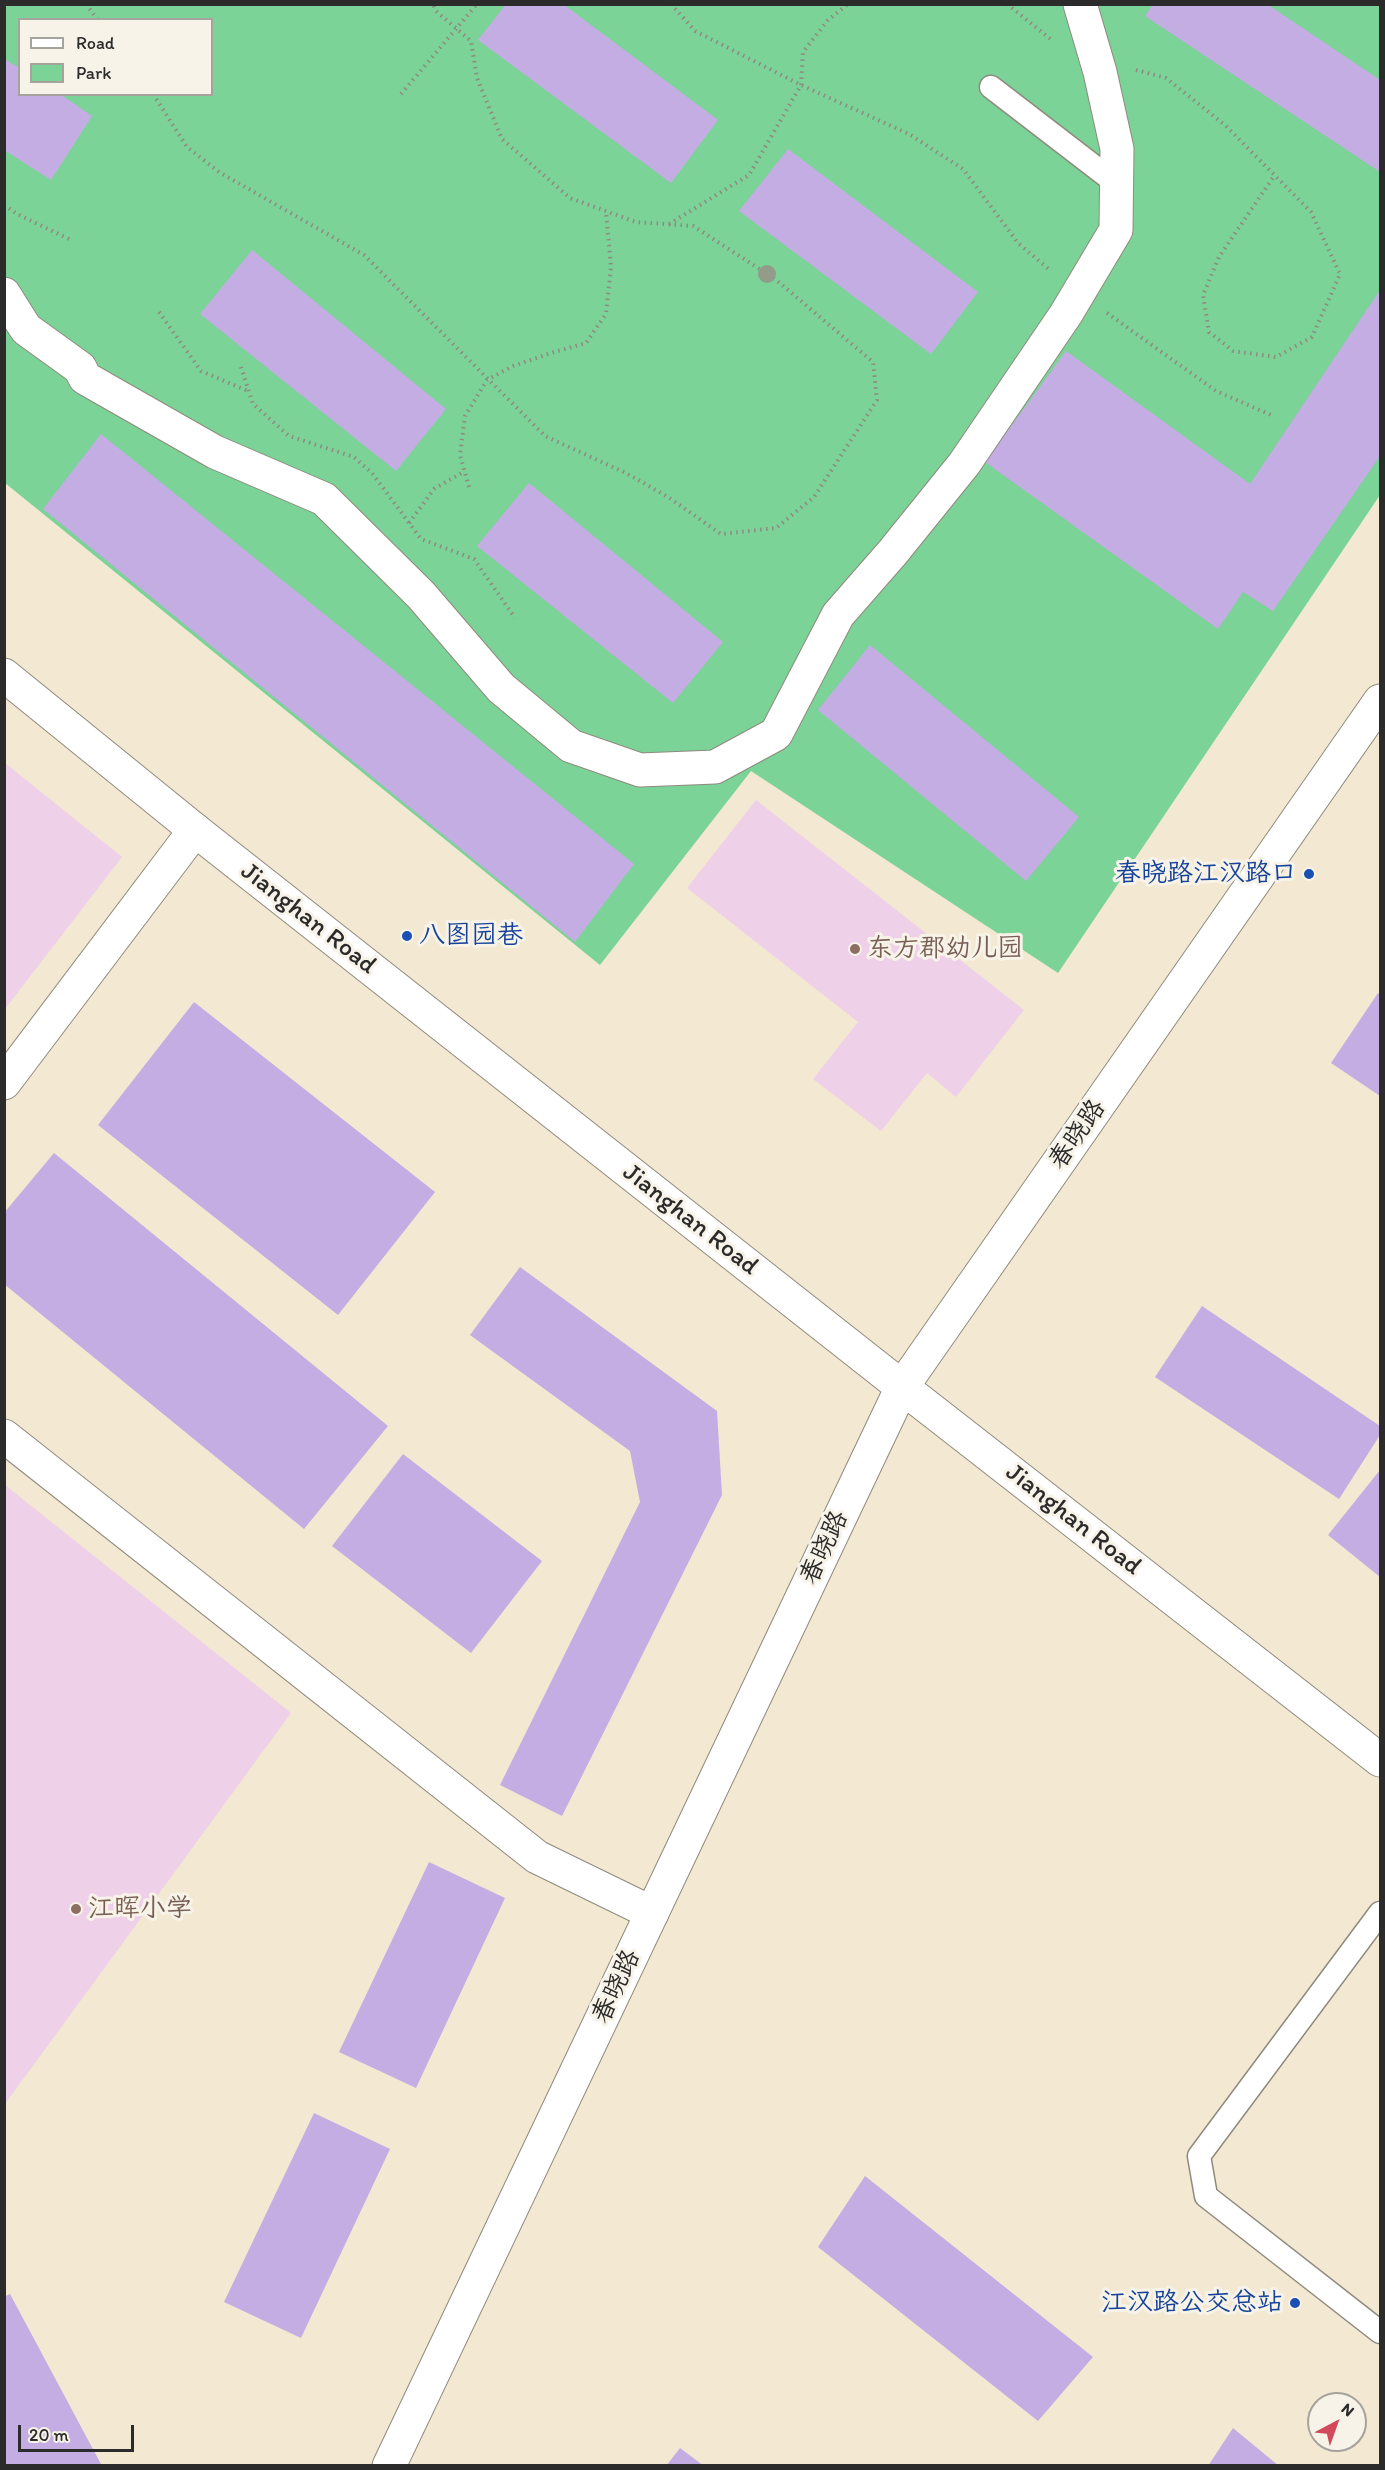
<!DOCTYPE html>
<html>
<head>
<meta charset="utf-8">
<style>
	body { margin:0 }
	#map { position:relative; width:1385px; height:2470px; overflow:hidden; background:#f3e8d2; font-family:Itim,sans-serif }
	canvas { display:block }
	.frame { position:absolute; inset:0; border:6px solid #2b2b2b; pointer-events:none }
	.legend { position:absolute; left:18px; top:18px; width:195px; height:78px; box-sizing:border-box; background:#f7f3e8; border:2px solid #a5a39c; margin:0; padding:8px 10px; list-style:none; font-size:18px; color:#2b2b2b }
	.legend li { display:flex; align-items:center; gap:12px; height:30px }
	.legend b { width:30px; border:2px solid #a5a39c }
	.north { position:absolute; left:1307px; top:2392px; width:60px; height:60px; box-sizing:border-box; background:#f7f3e8; border:2px solid #a5a39c; border-radius:50%; rotate:41deg; font-size:16px; font-weight:700; line-height:24px; text-align:center; color:#2b2b2b }
	.north::after { content:''; display:block; margin:auto; width:21px; height:27px; background:#d1495b; clip-path:polygon(50% 0,100% 100%,50% 72%,0 100%) }
	.scale { position:absolute; left:18px; top:2425px; width:116px; height:27px; box-sizing:border-box; border:3px solid #2b2b2b; border-top:0; padding-left:8px; font-size:18px; line-height:21px; white-space:nowrap; color:#2b2b2b; -webkit-text-stroke:4px #f7f3e8; paint-order:stroke }
</style>
</head>
<body>
<div id="map">
<canvas width="1385" height="2470"></canvas>
<div class="frame"></div>
<ul class="legend">
<li><b style="height:8px;background:#fff"></b>Road</li>
<li><b style="height:16px;background:#7bd398"></b>Park</li>
</ul>
<div class="north">N</div>
<div class="scale">20 m</div>
</div>
<script>
const c = document.querySelector('canvas').getContext('2d');
c.lineJoin = 'round';
function paint(path, color) { c.fillStyle = color; c.fill(path, 'evenodd'); }
const poly = rows => new Path2D(rows.map(r => 'M' + r).join(''));
function strokePath(path, color, width, dash) { c.strokeStyle = color; c.lineWidth = width; c.lineCap = dash ? 'butt' : 'round'; c.setLineDash(dash || []); c.stroke(path); }
function drawText(font, color, halo, rows, align = 'center') {
  c.font = font + ' Itim,"LXGW WenKai TC",sans-serif'; c.lineWidth = 6; c.setLineDash([]); c.textBaseline = 'middle'; c.strokeStyle = halo; c.fillStyle = color; for (const [text, x, y, turn = 0] of rows) {
    c.save(); c.translate(x, y); c.rotate((+turn || 0) * Math.PI / 180); c.textAlign = isNaN(turn) ? turn : align; if (halo) c.strokeText(text, 0, 0); c.fillText(text, 0, 0); c.restore();
  }
}
const built = poly([
	[5,763,122,857,5,1009],
	[756,800,1024,1010,956,1097,927,1073,881,1131,813,1079,858,1022,687,888],
	[5,1485,291,1713,5,2104]
]);
const green = poly([
	[4,5,1380,5,1380,495,1058,973,751,771,600,965,5,483],
	[20,20,212,20,212,94,20,94]
]);
const building = poly([
	[506,4,563,4,718,120,671,183,478,40],
	[1153,4,1267,4,1380,80,1380,172,1145,16],
	[4,59,20,68,20,94,60,94,92,116,51,180,4,150],
	[788,149,978,292,931,354,739,211],
	[252,250,446,409,396,471,200,314],
	[1380,290,1380,456,1273,611,1243,592,1218,629,985,462,1066,351,1250,484],
	[101,434,634,864,575,942,43,509],
	[529,483,723,642,673,703,477,546],
	[870,645,1079,817,1026,881,818,710],
	[1378,993,1380,995,1380,1096,1331,1063],
	[194,1002,435,1192,338,1315,98,1125],
	[54,1153,388,1426,304,1529,4,1284,4,1213],
	[520,1267,717,1411,722,1495,562,1816,500,1785,640,1502,630,1451,470,1335],
	[1202,1306,1380,1426,1380,1435,1339,1499,1155,1377],
	[403,1454,542,1561,471,1653,332,1546],
	[1380,1470,1380,1577,1328,1535],
	[429,1862,505,1898,416,2088,339,2052],
	[314,2113,390,2149,301,2338,224,2302],
	[865,2176,1093,2357,1038,2421,818,2247],
	[10,2294,102,2466,4,2466,4,2297],
	[1233,2428,1279,2466,1208,2466],
	[680,2448,704,2466,666,2466]
]);
const path = poly([
	[86,4,98,20],
	[671,4,695,31,801,85,909,134,963,169,1018,243,1051,271],
	[1007,4,1053,41],
	[1136,70,1166,78,1226,126,1311,212,1340,274,1312,337,1276,357,1233,351,1209,332,1203,295,1219,257,1274,176],
	[153,94,187,147,219,172,364,255,545,436,626,473,668,497,721,534,776,528,814,497,877,400,873,362,775,279,693,226,636,222,570,198,502,139,477,78,471,41,436,11,433,4],
	[401,94,477,4],
	[4,205,17,214,71,240],
	[669,224,749,175,801,85,803,52,828,20,848,4],
	[159,312,201,371,248,391],
	[1107,313,1216,391,1271,415],
	[241,367,253,404,289,436,354,457,372,473,421,539,474,559,515,618],
	[469,487,460,455,465,416,487,380,513,366,551,353,586,343,606,314,611,267,606,211],
	[409,523,434,489,465,471]
]);
const service = poly([
	[991,87,1117,184],
	[1380,1913,1199,2156,1206,2196,1380,2332]
]);
const minor = poly([
	[4,294,26,329,80,368,85,378,215,452,324,499,421,595,501,688,571,746,640,770,715,767,776,734,838,615,893,552,964,464,1066,314,1116,230,1117,149,1100,72,1080,4],
	[4,1083,195,830],
	[4,1436,537,1857,652,1913]
]);
const tertiary = poly([
	[4,675,195,830,902,1387,1380,1760],
	[389,2466,902,1387,1380,701]
]);
const trees = [
	[767,274]
];
const markers = [
	[1309,874,6,"#1a4fb4"],
	[407,936,6,"#1a4fb4"],
	[855,949,6,"#8d6e63"],
	[76,1909,6,"#8d6e63"],
	[1295,2303,6,"#1a4fb4"]
];
const transitNames = [
	["春晓路江汉路口",1297,874],
	["八图园巷",419,936,"left"],
	["江汉路公交总站",1283,2303]
];
const streetNames = [
	["Jianghan Road",308,919,38],
	["春晓路",1078,1135,-55],
	["Jianghan Road",690,1220,38],
	["Jianghan Road",1073,1520,38],
	["春晓路",825,1548,-65],
	["春晓路",617,1987,-65]
];
const educationNames = [
	["东方郡幼儿园",867,949],
	["江晖小学",88,1909]
];
paint(built, '#eed0e8');
paint(green, '#7bd398');
paint(building, '#c4ade2');
strokePath(service, '#8f8a7e', 25);
strokePath(minor, '#8f8a7e', 35);
strokePath(tertiary, '#8f8a7e', 35);
strokePath(path, '#8f8a7e', 4, [1.5, 4.5]);
strokePath(service, '#fff', 22);
strokePath(minor, '#fff', 33);
strokePath(tertiary, '#fff', 33);
c.fillStyle = '#929c88';
for (const [x, y] of trees) { c.beginPath(); c.arc(x, y, 9, 0, 2 * Math.PI); c.fill(); }
for (const [x, y, r, color] of markers) { const dot = new Path2D(); dot.arc(x, y, r, 0, 2 * Math.PI); c.fillStyle = color; c.fill(dot); strokePath(dot, '#f7f3e8', 2); }
drawText('26px', '#164399', '#f7f3e8', transitNames, 'right');
drawText('26px', '#2b2b2b', '#f7f3e8', streetNames);
drawText('26px', '#785e54', '#f7f3e8', educationNames, 'left');
</script>
</body>
</html>
